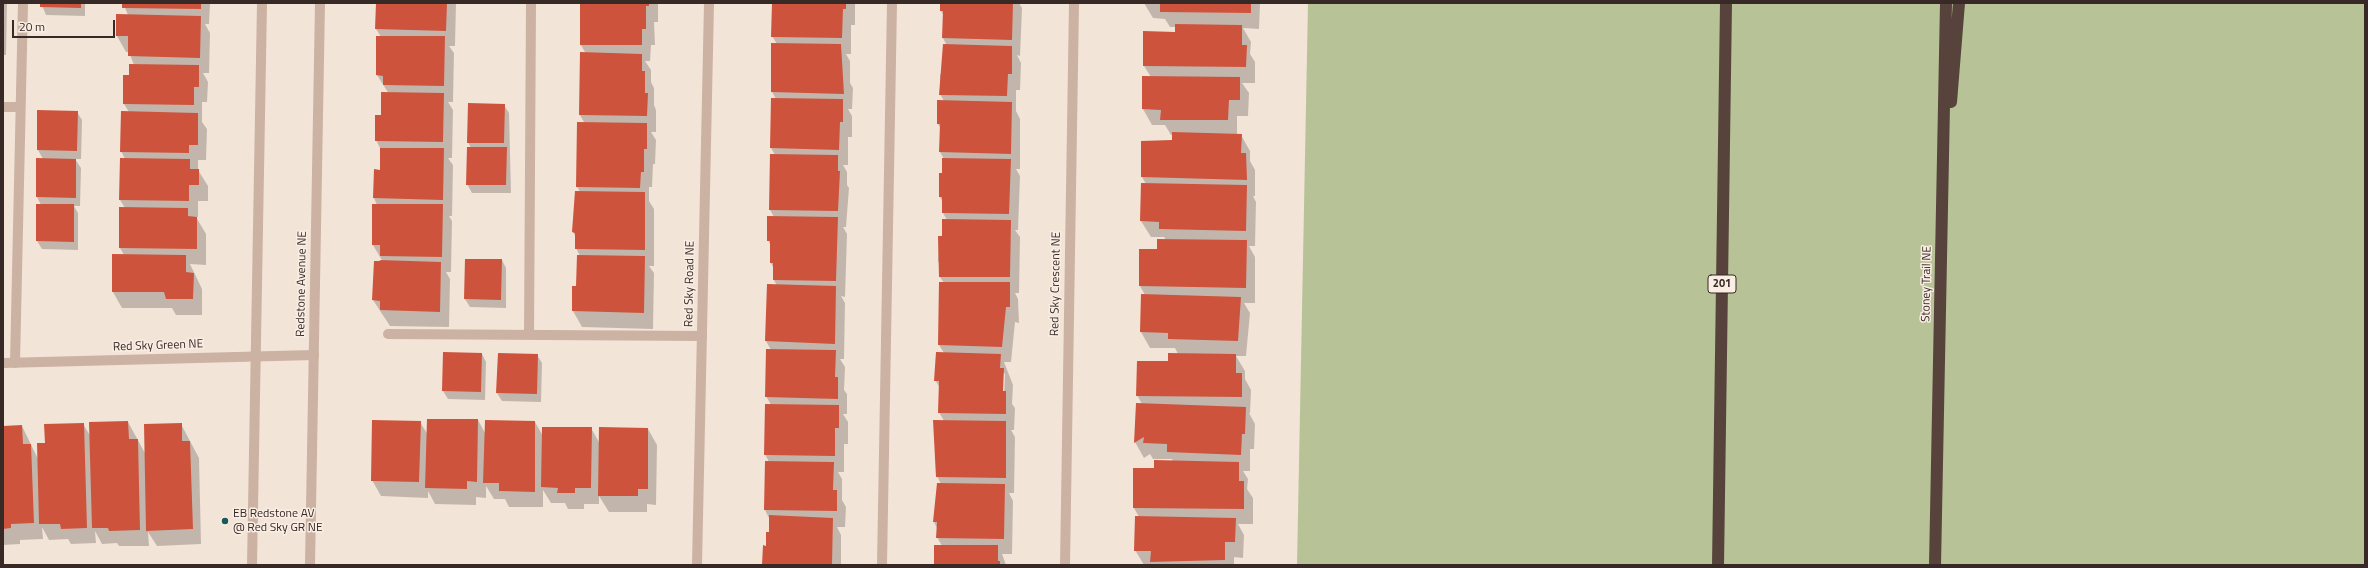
<!DOCTYPE html>
<html>
<head>
<meta charset="utf-8">
<style>
	body { margin:0 }
	#map { position:relative; width:2368px; height:568px; overflow:hidden; background:#f3e4d8; font-family:"Titillium Web",sans-serif }
	canvas { display:block }
	.frame { position:absolute; inset:0; border:4px solid #362926; pointer-events:none }
	.scale { position:absolute; left:12px; top:20px; width:103px; height:18px; box-sizing:border-box; border:2px solid #362926; border-top:0; padding-left:5px; font-size:12px; line-height:14px; white-space:nowrap; color:#362926; -webkit-text-stroke:3px #faeee4; paint-order:stroke }
</style>
</head>
<body>
<div id="map">
<canvas width="2368" height="568"></canvas>
<div class="frame"></div>
<div class="scale">20 m</div>
</div>
<script>
const c = document.querySelector('canvas').getContext('2d');
c.lineJoin = 'round';
function paint(path, color) { c.fillStyle = color; c.fill(path, 'evenodd'); }
const poly = rows => new Path2D(rows.map(r => 'M' + r).join(''));
function strokePath(path, color, width, dash) { c.strokeStyle = color; c.lineWidth = width; c.lineCap = dash ? 'butt' : 'round'; c.setLineDash(dash || []); c.stroke(path); }
function drawText(font, color, halo, rows, align = 'center') {
  c.font = font + ' "Titillium Web",sans-serif'; c.lineWidth = 3; c.setLineDash([]); c.textBaseline = 'middle'; c.strokeStyle = halo; c.fillStyle = color; for (const [text, x, y, turn = 0] of rows) {
    c.save(); c.translate(x, y); c.rotate((+turn || 0) * Math.PI / 180); c.textAlign = isNaN(turn) ? turn : align; if (halo) c.strokeText(text, 0, 0); c.fillText(text, 0, 0); c.restore();
  }
}
const green = poly([
	[1308,3,2365,3,2365,565,1297,565]
]);
const shadow = poly([
	[3,3,7,3,6,55,3,55],
	[41,3,85,3,85,16,46,15],
	[123,3,210,3,209,24,205,24,210,33,209,73,203,73,208,82,207,102,202,102,202,122,207,129,206,160,198,160,198,170,208,186,208,201,198,201,198,217,196,217,206,234,206,265,190,264,202,289,202,315,176,315,172,308,122,308,113,292,124,255,120,248,125,208,120,200,125,159,121,151,129,112,124,104,134,65,129,52,126,52,117,36,128,15],
	[377,3,456,3,455,46,449,46,454,53,453,102,448,102,453,110,452,158,448,158,453,165,452,216,449,216,452,221,451,272,446,272,450,279,449,327,390,326,373,300,383,262,373,245,377,205,374,198,381,171,381,150,376,140,389,94,377,75,377,37,381,37,376,29],
	[581,3,658,3,658,22,654,22,655,45,651,45,650,61,645,61,651,70,651,82,654,88,654,105,656,110,656,132,651,132,656,140,655,164,653,164,652,187,649,187,649,201,654,209,654,266,649,266,654,273,653,329,582,327,573,311,573,287,577,287,580,256,576,248,576,237,573,232,580,192,577,186,585,124,580,115,586,54,581,45],
	[773,3,855,3,855,25,851,25,851,54,846,54,850,61,850,83,853,88,852,109,848,109,852,116,852,137,848,137,848,165,843,165,847,172,847,185,849,188,846,227,843,227,847,234,845,297,841,296,845,303,844,359,840,359,845,367,844,390,847,394,847,414,843,414,848,422,848,444,844,444,844,472,838,472,842,479,842,500,846,507,845,527,837,527,841,535,841,565,763,565,770,533,770,520,765,510,766,462,769,462,765,454,771,405,766,396,771,350,766,341,768,285,777,286,774,280,774,269,771,263,771,246,768,240,774,217,770,210,775,155,771,148,772,99,776,99,772,92,777,44,772,36],
	[941,3,1019,3,1022,8,1020,56,1017,55,1021,63,1020,90,1016,90,1016,111,1020,119,1020,169,1016,169,1020,176,1018,230,1015,230,1020,237,1019,293,1015,293,1018,299,1019,323,1015,322,1011,362,1004,362,1013,385,1012,404,1015,408,1014,430,1011,430,1015,437,1014,493,1009,493,1013,501,1012,554,1002,554,1006,565,935,565,942,546,937,537,937,528,934,522,938,484,941,484,937,476,944,421,939,412,940,388,935,380,944,353,939,345,940,283,944,283,940,277,940,265,938,261,939,237,943,237,947,220,943,213,943,202,940,197,944,159,940,152,941,129,938,124,944,101,940,94,940,74,943,74,947,46,943,38,944,16,941,11],
	[1003,372,1005,374,1004,396,1002,396],
	[1144,3,1260,3,1259,29,1243,28,1251,42,1250,54,1255,62,1255,83,1242,83,1249,93,1248,116,1237,116,1237,135,1241,135,1250,151,1250,161,1255,170,1255,196,1253,196,1256,202,1255,246,1249,246,1255,257,1255,303,1244,303,1250,313,1246,356,1236,356,1245,371,1245,379,1251,390,1250,413,1249,413,1255,424,1254,449,1250,449,1250,471,1243,471,1248,479,1247,489,1253,498,1253,524,1238,524,1244,535,1243,558,1234,557,1234,565,1144,565,1135,550,1139,517,1134,508,1155,469,1173,462,1172,459,1153,459,1150,454,1144,458,1135,442,1137,404,1142,404,1137,395,1178,354,1175,348,1150,348,1141,332,1145,295,1140,286,1158,250,1166,240,1164,237,1151,237,1141,221,1146,184,1142,177,1142,142,1173,141,1173,135,1171,135,1165,125,1152,125,1143,109,1151,77,1144,66,1176,33,1176,27,1170,27,1165,19,1153,18],
	[504,105,509,113,511,193,472,193,467,184,471,148,468,142],
	[77,112,82,120,81,159,75,159,81,168,80,206,74,206,78,213,78,250,42,249,37,241,37,205,41,205,37,197,37,159,43,159,38,150],
	[502,260,506,268,506,308,470,307,465,299],
	[482,354,486,362,485,400,448,399,443,391],
	[499,354,537,355,542,363,541,402,502,401,497,393],
	[478,420,485,433,535,422,543,436,591,428,600,444,648,429,657,445,656,505,647,504,647,512,609,512,599,496,599,504,584,504,584,509,568,509,565,503,551,503,543,490,543,507,509,507,505,499,494,499,486,486,486,498,476,497,476,505,435,504,428,491,428,498,381,496,372,480,420,422,428,435],
	[128,422,146,455,181,424,199,458,201,544,157,546,148,532,149,546,119,546,117,543,102,544,95,531,96,543,71,544,68,539,49,540,42,527,43,539,20,540,20,544,3,545,3,427,22,426,38,459,46,444,83,424,91,437]
]);
const building = poly([
	[40,3,81,3,81,8,40,7],
	[122,3,201,3,201,9,122,8],
	[376,3,447,3,446,31,375,29],
	[580,3,649,3,649,6,646,6,646,29,642,29,642,45,580,45],
	[772,3,846,3,846,9,843,9,842,38,771,37],
	[940,3,1013,3,1012,40,942,38,943,11,940,11],
	[1160,3,1251,3,1251,13,1160,12],
	[116,14,201,16,200,58,128,56,128,36,116,36],
	[1175,24,1242,25,1242,45,1247,45,1246,67,1143,66,1143,31,1175,32],
	[376,36,445,36,444,86,383,85,383,76,376,75],
	[771,43,841,44,844,94,771,92],
	[943,44,1012,46,1012,74,1008,74,1007,96,939,95],
	[580,52,642,54,642,71,645,71,645,93,648,93,647,116,579,115],
	[129,64,199,65,199,87,194,87,194,105,123,104,123,75,129,75],
	[1142,76,1240,77,1240,100,1229,100,1228,120,1160,120,1161,110,1142,109],
	[381,92,444,93,443,142,375,141,375,115,381,115],
	[771,98,843,99,843,122,840,122,839,150,770,148],
	[937,100,1012,102,1011,154,939,152,940,124,937,124],
	[468,103,505,104,504,143,467,143],
	[37,110,78,111,77,151,37,150],
	[121,111,198,113,198,145,189,145,189,153,120,152],
	[577,122,647,123,647,149,644,149,644,172,641,172,640,188,576,187],
	[1172,132,1242,134,1241,153,1246,153,1247,180,1141,177,1141,141,1172,140],
	[467,147,507,147,506,185,466,185],
	[380,148,444,148,443,200,373,198,374,169,380,170],
	[770,154,838,155,838,171,840,171,838,211,769,210],
	[36,158,76,159,76,198,36,197],
	[120,158,190,159,190,169,199,169,199,185,189,185,189,201,119,200],
	[942,158,1011,159,1009,214,942,213,942,197,939,197,939,173,942,173],
	[1141,183,1247,185,1246,231,1159,229,1159,222,1140,221],
	[575,191,645,192,645,250,575,249,575,233,572,232],
	[36,204,74,204,74,242,36,241],
	[372,204,443,204,442,257,380,256,380,245,372,245],
	[119,207,188,208,188,216,197,217,197,249,119,248],
	[767,216,838,217,836,281,773,280,773,263,770,263,770,241,767,241],
	[942,219,1011,220,1010,277,939,277,938,236,942,236],
	[1157,239,1247,240,1246,288,1139,286,1139,249,1157,249],
	[112,254,186,255,186,272,194,273,193,299,166,299,164,292,112,292],
	[577,255,645,256,644,313,572,311,572,286,576,286],
	[465,259,502,259,501,300,464,299],
	[379,260,441,262,440,312,380,310,380,301,372,300,374,261,381,261],
	[939,282,1010,282,1010,307,1006,307,1002,347,938,345],
	[767,284,836,286,835,344,765,341],
	[1141,294,1241,297,1238,341,1168,339,1168,333,1140,332],
	[766,349,836,350,835,377,838,377,838,399,765,397],
	[443,352,482,353,481,392,442,391],
	[936,352,1001,354,1000,368,1004,368,1003,391,1006,391,1006,414,938,413,939,381,934,381],
	[498,353,538,354,537,394,496,393],
	[1168,353,1236,354,1236,373,1242,373,1242,397,1136,396,1137,361,1168,361],
	[1136,403,1246,407,1245,434,1242,434,1241,455,1167,452,1167,444,1143,443,1144,437,1134,443],
	[765,404,839,405,839,428,835,428,835,456,764,455],
	[427,419,478,419,477,482,467,481,467,489,425,488],
	[372,420,421,421,419,482,371,481],
	[485,420,535,421,535,492,499,491,499,483,483,483],
	[933,420,1006,421,1006,478,936,477],
	[128,421,129,439,138,439,140,530,109,531,108,528,92,528,89,422],
	[84,423,87,528,61,529,60,524,39,524,37,443,45,443,44,424],
	[182,423,182,441,190,441,193,529,146,531,144,424],
	[22,425,23,444,31,444,34,523,11,524,11,528,3,529,3,426],
	[542,427,592,427,591,488,575,488,575,493,557,493,558,488,541,487],
	[599,427,648,428,648,489,638,489,638,496,598,496],
	[1154,460,1239,462,1239,481,1244,481,1244,509,1133,508,1133,468,1154,468],
	[765,461,834,462,833,490,837,490,837,511,764,510],
	[937,483,1005,484,1004,539,936,538,937,522,933,522],
	[769,515,833,518,832,565,762,565,763,545,766,546,766,532,769,532],
	[1135,516,1236,518,1235,542,1225,542,1225,560,1150,562,1151,551,1134,551],
	[934,545,998,545,998,561,1000,561,1000,565,934,565]
]);
const service = poly([
	[3,107,20,107],
	[388,334,702,336],
	[529,335,531,3],
	[15,363,23,3],
	[882,565,892,3]
]);
const minor = poly([
	[3,363,314,355],
	[697,565,709,3],
	[1065,565,1074,3]
]);
const tertiary = poly([
	[252,565,262,3],
	[310,565,320,3]
]);
const motorway = poly([
	[1951,102,1959,3],
	[1718,565,1726,3],
	[1935,565,1946,3]
]);
const markers = [
	[225,521,4,"#195958"]
];
const shields = [
	[1722,284,28]
];
const shieldNames = [
	["201",1722,284]
];
const streetNames = [
	["Redstone Avenue NE",302,284,-89],
	["Red Sky Road NE",690,284,-89],
	["Red Sky Crescent NE",1056,284,-89],
	["Stoney Trail NE",1927,284,-89],
	["Red Sky Green NE",158,346,-2]
];
const poiNames = [
	["EB Redstone AV",233,514],
	["@ Red Sky GR NE",233,528]
];
paint(green, '#b7c297');
paint(shadow, '#0003');
paint(building, '#cd533c');
strokePath(service, '#cbb2a3', 10);
strokePath(minor, '#cbb2a3', 10);
strokePath(tertiary, '#cbb2a3', 10);
strokePath(motorway, '#57423c', 12);
for (const [x, y, r, color] of markers) { const dot = new Path2D(); dot.arc(x, y, r, 0, 2 * Math.PI); c.fillStyle = color; c.fill(dot); strokePath(dot, '#faeee4', 1.5); }
for (const [x, y, w] of shields) { const box = new Path2D(); box.roundRect(x - w / 2, y - 9, w, 18, 3); c.fillStyle = '#faeee4'; c.fill(box); strokePath(box, '#362926', 1); }
drawText('bold 11px', '#362926', null, shieldNames);
drawText('12px', '#362926', '#faeee4', streetNames);
drawText('12px', '#362926', '#faeee4', poiNames, 'left');
</script>
</body>
</html>
